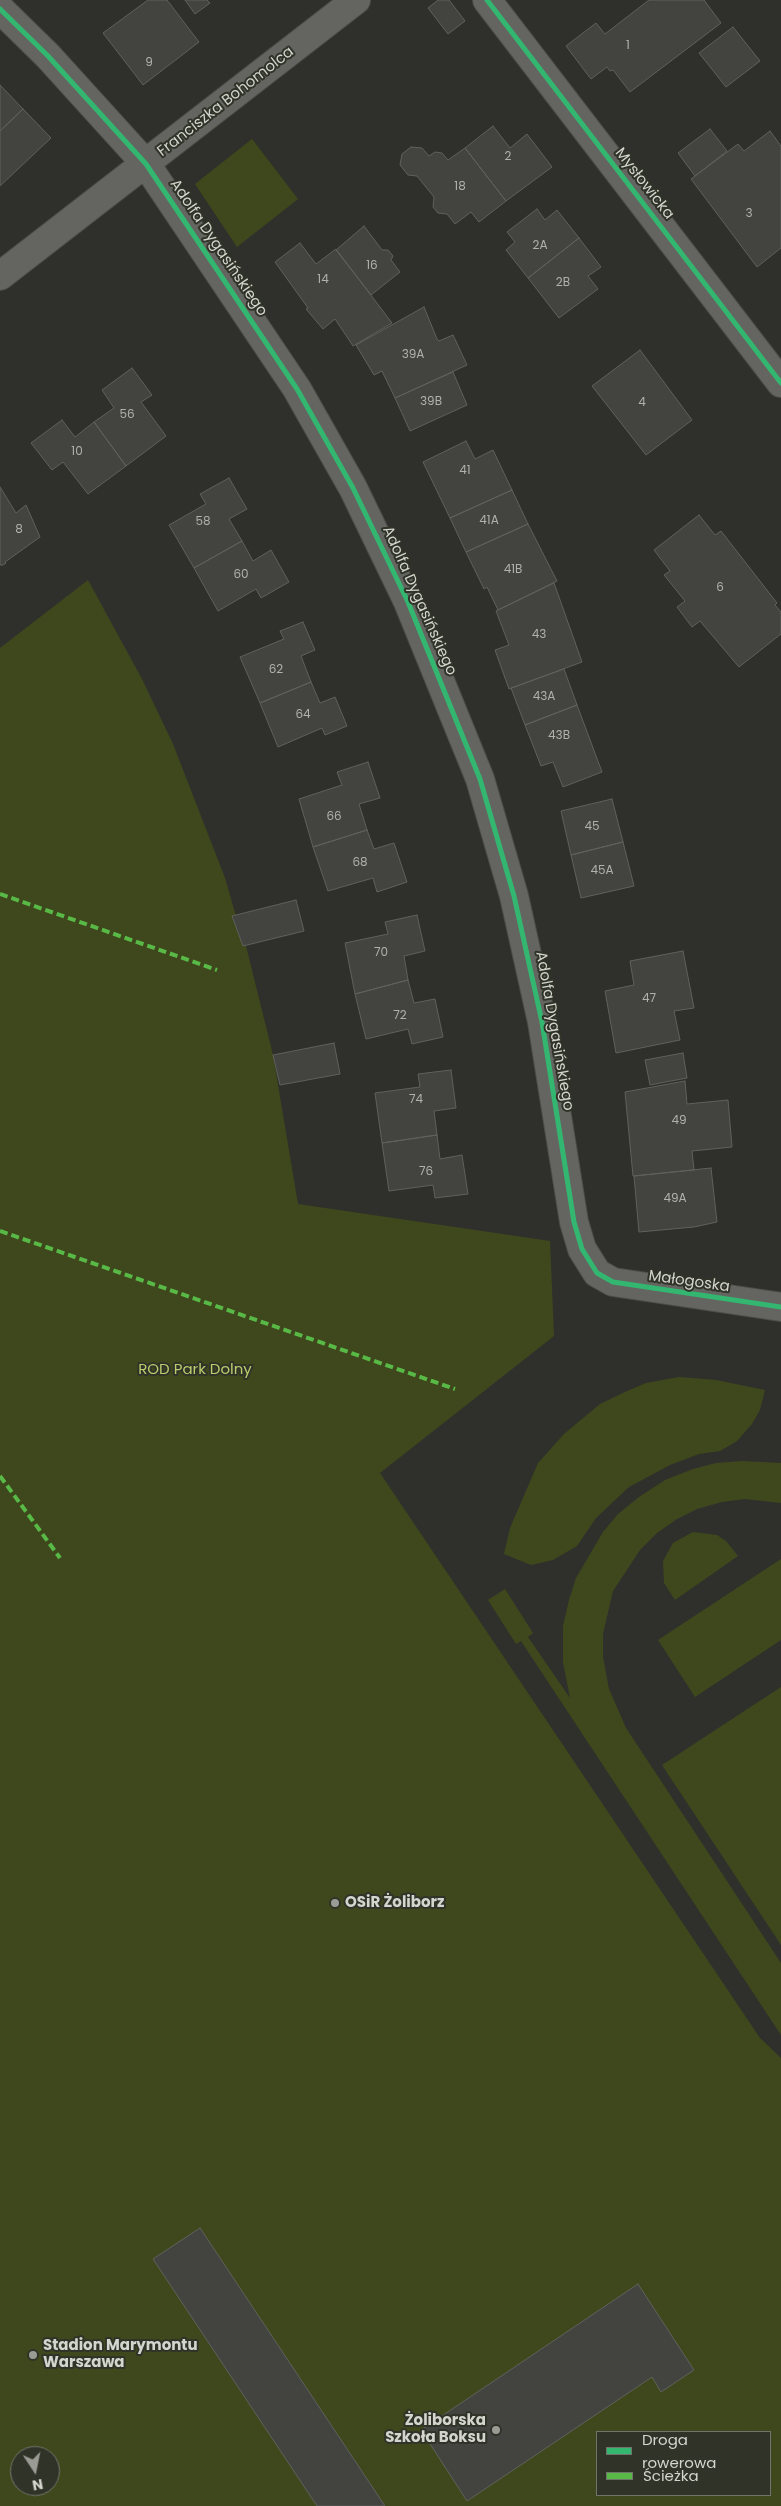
<!DOCTYPE html>
<html>
<head>
<meta charset="utf-8">
<style>
	body { margin:0 }
	#map { position:relative; width:781px; height:2506px; overflow:hidden; background:#2f302b; font-family:Poppins,sans-serif }
	canvas { display:block }
	.legend { position:absolute; left:596px; top:2431px; width:175px; height:65px; box-sizing:border-box; background:#303328; border:1px solid #71746a; margin:0; padding:6px 9px; list-style:none; font-size:15px; color:#d3d5ce }
	.legend li { display:flex; align-items:center; gap:10px; height:25px }
	.legend b { width:25px; border:1px solid #71746a }
	.north { position:absolute; left:10px; top:2446px; width:50px; height:50px; box-sizing:border-box; background:#303328; border:1px solid #71746a; border-radius:50%; rotate:169deg; font-size:14px; font-weight:700; line-height:20px; text-align:center; color:#d3d5ce }
	.north::after { content:''; display:block; margin:auto; width:18px; height:22px; background:#9a9b95; clip-path:polygon(50% 0,100% 100%,50% 72%,0 100%) }
</style>
</head>
<body>
<div id="map">
<canvas width="781" height="2506"></canvas>
<ul class="legend">
<li><b style="height:6px;background:#33b770"></b>Droga rowerowa</li>
<li><b style="height:6px;background:#58b947"></b>Ścieżka</li>
</ul>
<div class="north">N</div>
</div>
<script>
const c = document.querySelector('canvas').getContext('2d');
c.lineJoin = 'round';
function paint(path, color) { c.fillStyle = color; c.fill(path, 'evenodd'); }
const poly = rows => new Path2D(rows.map(r => 'M' + r).join(''));
function strokePath(path, color, width, dash) { c.strokeStyle = color; c.lineWidth = width; c.lineCap = dash ? 'butt' : 'round'; c.setLineDash(dash || []); c.stroke(path); }
function drawText(font, color, halo, rows, align = 'center') {
  c.font = font + ' Poppins,sans-serif'; c.lineWidth = 4; c.setLineDash([]); c.textBaseline = 'middle'; c.strokeStyle = halo; c.fillStyle = color; for (const [text, x, y, turn = 0] of rows) {
    c.save(); c.translate(x, y); c.rotate((+turn || 0) * Math.PI / 180); c.textAlign = isNaN(turn) ? turn : align; if (halo) c.strokeText(text, 0, 0); c.fillText(text, 0, 0); c.restore();
  }
}
const green = poly([
	[252,139,298,199,237,247,195,184],
	[88,580,142,679,173,744,225,878,236,916,232,917,243,946,246,946,273,1055,298,1204,550,1241,554,1336,380,1473,760,2038,781,2058,781,2506,0,2506,0,648],
	[597,2432,770,2432,770,2495,597,2495],
	[20,2456,50,2456,50,2486,20,2486],
	[679,1377,716,1380,765,1390,760,1410,752,1424,737,1441,720,1451,699,1454,670,1465,629,1487,596,1518,577,1546,553,1560,531,1565,504,1554,510,1528,538,1463,564,1434,600,1404,625,1392,646,1383],
	[742,1461,781,1463,781,1503,745,1499,722,1502,697,1509,677,1519,657,1533,640,1550,613,1591,603,1634,603,1657,609,1689,626,1728,781,1963,781,2035,521,1641,516,1644,488,1600,505,1589,533,1633,528,1637,570,1698,563,1662,563,1626,569,1600,576,1578,603,1532,618,1514,639,1497,665,1480,693,1469,716,1463],
	[693,1532,717,1535,726,1541,738,1556,675,1600,664,1583,663,1561,673,1543],
	[781,1559,781,1640,695,1697,658,1640],
	[781,1687,781,1945,662,1765]
]);
const building = poly([
	[148,0,167,0,199,42,143,85,103,33,148,0],
	[185,0,207,0,210,3,195,14,185,0],
	[438,0,449,0,465,21,448,34,428,8,438,0],
	[649,0,704,0,721,23,630,92,613,70,610,71,607,67,591,79,566,46,596,23,605,34,649,0],
	[733,27,760,61,726,87,699,53,733,27],
	[0,85,23,109,0,131,0,85],
	[23,109,51,138,0,186,0,131,23,109],
	[493,126,510,148,527,134,552,167,506,201,465,148,493,126],
	[710,129,727,151,695,176,678,153,710,129],
	[770,131,781,146,781,248,757,267,691,179,738,144,744,151,770,131],
	[411,147,422,148,429,156,435,152,442,153,448,160,465,148,506,201,479,222,471,212,455,224,447,214,438,213,433,207,434,197,417,176,408,175,400,165,402,154,411,147],
	[537,209,545,220,557,210,579,238,528,278,506,250,515,242,507,232,537,209],
	[364,226,382,250,388,250,393,256,391,260,400,272,371,295,336,250,364,226],
	[579,238,601,267,588,276,598,289,559,318,528,278,579,238],
	[300,243,316,264,336,249,392,323,353,346,335,319,323,329,306,309,308,308,275,262,300,243],
	[424,307,437,339,439,341,453,335,467,365,395,398,382,371,374,375,356,345,424,307],
	[640,350,692,420,646,455,592,386,640,350],
	[132,368,152,395,141,402,166,436,126,466,94,422,114,408,102,390,132,368],
	[453,372,467,405,410,431,395,398,453,372],
	[62,420,75,437,94,422,126,466,88,494,63,462,52,470,31,443,62,420],
	[466,441,475,459,493,450,512,490,450,518,423,462,466,441],
	[229,478,247,509,229,519,242,541,194,568,169,525,206,504,200,494,229,478],
	[0,487,16,513,26,505,40,537,5,562,6,563,3,565,0,565,0,487],
	[512,490,528,524,466,552,450,518,512,490],
	[699,515,715,535,721,531,777,603,775,605,781,612,781,634,739,667,700,621,692,627,677,607,685,601,664,575,670,571,654,550,699,515],
	[528,524,557,581,498,610,487,587,484,589,466,552,528,524],
	[242,541,253,561,271,550,289,582,261,598,256,589,218,611,194,568,242,541],
	[554,583,582,662,509,689,495,650,509,645,496,611,554,583],
	[303,622,315,650,301,656,311,682,260,703,240,657,284,639,280,631,303,622],
	[564,669,577,705,525,725,511,688,564,669],
	[311,682,320,703,335,697,347,726,325,735,322,728,278,747,260,703,311,682],
	[577,705,602,772,563,787,553,762,541,766,525,725,577,705],
	[368,762,380,798,359,804,367,830,313,847,299,799,342,785,337,772,368,762],
	[612,799,623,842,571,855,561,811,612,799],
	[367,830,374,849,394,843,407,882,377,892,373,878,328,891,313,847,367,830],
	[623,842,634,886,581,898,571,855,623,842],
	[296,900,304,931,243,946,232,916,296,900],
	[417,915,425,951,404,956,408,980,355,994,345,943,388,934,385,922,417,915],
	[683,951,694,1008,674,1011,680,1040,616,1053,605,991,634,985,630,961,683,951],
	[408,980,414,1003,435,999,443,1037,412,1044,408,1029,366,1039,355,994,408,980],
	[334,1043,340,1074,280,1085,273,1055,334,1043],
	[683,1053,687,1078,650,1085,645,1060,683,1053],
	[451,1070,456,1108,434,1111,437,1135,382,1143,375,1093,420,1087,418,1074,451,1070],
	[685,1081,687,1104,728,1100,732,1147,692,1151,694,1170,633,1176,625,1092,685,1081],
	[437,1135,440,1159,462,1155,468,1194,435,1198,433,1185,389,1191,382,1143,437,1135],
	[711,1168,717,1222,694,1227,639,1232,634,1176,711,1168],
	[200,2228,385,2506,317,2506,153,2259,200,2228],
	[638,2284,694,2370,661,2392,652,2377,467,2501,421,2430,638,2284]
]);
const street = poly([
	[487,0,781,383],
	[0,9,48,56,146,164,297,389,353,488,408,602,480,779,514,896,542,1022,574,1222,582,1249,597,1273,613,1282,781,1307],
	[0,276,356,0]
]);
const quiet = poly([
	[0,894,217,970],
	[0,1231,455,1389],
	[0,1476,60,1558]
]);
const cycleway = poly([
	[487,0,781,383],
	[0,9,48,56,146,164,297,389,353,488,408,602,480,779,514,896,542,1022,574,1222,582,1249,597,1273,613,1282,781,1307]
]);
const markers = [
	[335,1903,5,"#9a9b95"],
	[33,2355,5,"#9a9b95"],
	[496,2430,5,"#9a9b95"]
];
const numberNames = [
	["1",628,46],
	["9",149,63],
	["2",508,157],
	["18",460,187],
	["3",749,214],
	["2A",540,246],
	["16",372,266],
	["14",323,280],
	["2B",563,283],
	["39A",413,355],
	["39B",431,402],
	["4",642,403],
	["56",127,415],
	["10",77,452],
	["41",465,471],
	["41A",489,521],
	["58",203,522],
	["8",19,530],
	["41B",513,570],
	["60",241,575],
	["6",720,588],
	["43",539,635],
	["62",276,670],
	["43A",544,697],
	["64",303,715],
	["43B",559,736],
	["66",334,817],
	["45",592,827],
	["68",360,863],
	["45A",602,871],
	["70",381,953],
	["47",649,999],
	["72",400,1016],
	["74",416,1100],
	["49",679,1121],
	["76",426,1172],
	["49A",675,1199]
];
const streetNames = [
	["Franciszka Bohomolca",226,102,-38],
	["Mysłowicka",644,184,52],
	["Adolfa Dygasińskiego",218,248,56],
	["Adolfa Dygasińskiego",419,601,66],
	["Adolfa Dygasińskiego",554,1031,80],
	["Małogoska",689,1282,8]
];
const parkNames = [
	["ROD Park Dolny",195,1370]
];
const poiNames = [
	["OSiR Żoliborz",345,1903],
	["Stadion Marymontu",43,2346],
	["Warszawa",43,2363],
	["Żoliborska",486,2421,"right"],
	["Szkoła Boksu",486,2438,"right"]
];
paint(green, '#3f481c');
paint(building, '#43443f');
strokePath(building, '#5f615c', 1);
strokePath(street, '#4c4d48', 30);
strokePath(street, '#646560', 28);
strokePath(quiet, '#58b947', 4, [8, 4]);
strokePath(cycleway, '#33b770', 5);
for (const [x, y, r, color] of markers) { const dot = new Path2D(); dot.arc(x, y, r, 0, 2 * Math.PI); c.fillStyle = color; c.fill(dot); strokePath(dot, '#303328', 2); }
drawText('12px', '#afb1aa', null, numberNames);
drawText('15px', '#d3d5ce', '#303328', streetNames);
drawText('15px', '#b8cd6d', '#303328', parkNames);
drawText('bold 15px', '#d3d5ce', '#303328', poiNames, 'left');
</script>
</body>
</html>
